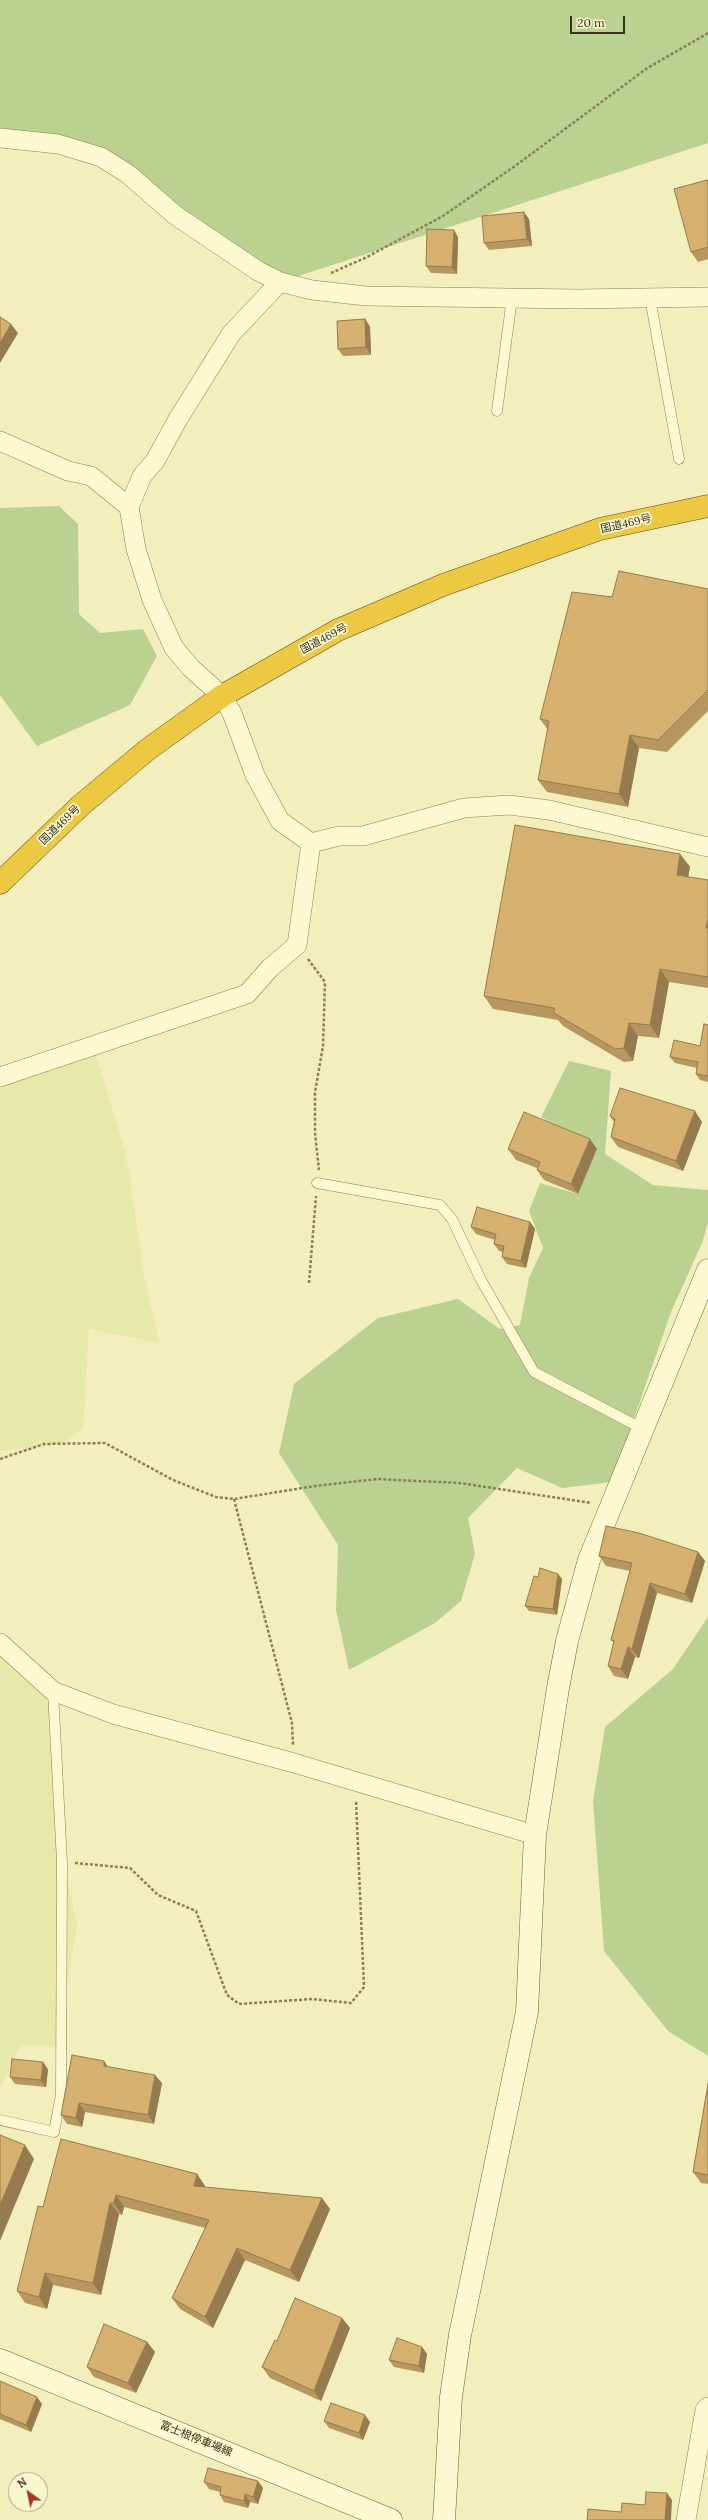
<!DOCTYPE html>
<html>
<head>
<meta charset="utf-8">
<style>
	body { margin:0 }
	#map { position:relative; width:708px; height:2520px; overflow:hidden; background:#f2efbd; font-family:Lora,serif }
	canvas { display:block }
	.north { position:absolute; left:8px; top:2472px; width:40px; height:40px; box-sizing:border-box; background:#f9f6cd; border:1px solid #ada785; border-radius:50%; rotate:327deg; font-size:11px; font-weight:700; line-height:16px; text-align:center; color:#3a311a }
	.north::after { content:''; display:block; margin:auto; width:14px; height:18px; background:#a23b1d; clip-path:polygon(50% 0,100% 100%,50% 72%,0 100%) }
	.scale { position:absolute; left:570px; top:16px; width:55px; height:18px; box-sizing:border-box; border:2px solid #3a311a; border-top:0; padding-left:5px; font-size:12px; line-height:14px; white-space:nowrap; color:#3a311a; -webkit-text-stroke:3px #f9f6cd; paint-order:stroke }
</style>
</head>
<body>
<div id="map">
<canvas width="708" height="2520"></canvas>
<div class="north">N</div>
<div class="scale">20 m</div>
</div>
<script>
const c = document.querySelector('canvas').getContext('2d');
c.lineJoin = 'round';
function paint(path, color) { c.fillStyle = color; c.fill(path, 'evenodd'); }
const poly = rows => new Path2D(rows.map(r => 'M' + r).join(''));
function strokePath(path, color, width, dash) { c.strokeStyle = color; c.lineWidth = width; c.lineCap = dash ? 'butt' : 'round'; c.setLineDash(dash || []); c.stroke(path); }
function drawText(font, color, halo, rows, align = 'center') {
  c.font = font + ' Lora,"Noto Sans JP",serif'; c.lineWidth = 3.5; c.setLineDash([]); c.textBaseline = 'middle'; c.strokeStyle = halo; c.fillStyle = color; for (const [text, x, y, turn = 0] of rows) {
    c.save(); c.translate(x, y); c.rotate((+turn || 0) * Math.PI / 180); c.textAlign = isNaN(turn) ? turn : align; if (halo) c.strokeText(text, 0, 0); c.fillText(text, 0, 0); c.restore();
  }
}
const farmland = poly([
	[94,1049,126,1154,145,1280,159,1343,89,1329,83,1429,61,1444,0,1451,0,1077],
	[0,1644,54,1698,62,1855,77,1925,57,2046,21,2045,0,2088]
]);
const green = poly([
	[0,0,708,0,708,143,280,282,101,157,0,139],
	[59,506,78,524,79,614,100,633,143,629,157,656,130,705,37,746,0,695,0,508],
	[569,1061,611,1071,605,1154,653,1185,708,1190,708,1223,702,1243,671,1312,612,1482,562,1488,517,1468,468,1518,475,1554,461,1601,435,1623,349,1670,336,1610,338,1545,279,1453,294,1384,378,1318,458,1299,500,1329,520,1325,529,1278,543,1248,529,1211,540,1183,578,1194,597,1150,541,1117],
	[708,1617,708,2056,668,2031,604,1951,593,1801,605,1727,673,1669]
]);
const path = poly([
	[331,273,365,258,443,216,515,166,646,69,708,33],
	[308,959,325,982,323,1046,315,1092,315,1133,319,1170],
	[309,1283,316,1196],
	[0,1459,44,1444,105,1443,173,1480,216,1497,234,1499,315,1486,377,1479,460,1483,591,1503],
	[234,1499,292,1723,293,1745],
	[75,1863,130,1868,158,1895,196,1911,227,1995,239,2004,312,1999,351,2003,364,1987,356,1800]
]);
const lane = poly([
	[650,298,679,459],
	[497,411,512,298],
	[317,1183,440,1205,452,1219,481,1280,534,1372,641,1428],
	[0,2120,54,2132,61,2095,62,1862,53,1691]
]);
const street = poly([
	[0,138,58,144,101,157,128,174,175,215,258,271,280,282,312,290,366,296,577,299,708,297],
	[280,282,231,334,178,419,155,461,142,476,129,507,136,549,152,600,174,648,191,668,222,696,232,713,255,775,280,821,311,843,339,836,363,836,464,808,509,805,549,810,708,847],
	[0,441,68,471,91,476,129,507],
	[0,1077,247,994,270,968,297,945,311,843],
	[0,1643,53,1691,113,1714,294,1763,535,1835],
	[686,2520,705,2410,708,2407]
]);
const secondary = poly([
	[0,2360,391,2520],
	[444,2520,451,2397,460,2335,527,2012,535,1835,558,1688,567,1641,589,1560,708,1270]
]);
const highway = poly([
	[0,883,80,806,147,750,222,696,338,630,443,585,600,529,708,506]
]);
const wall = poly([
	[707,180,708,181,708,259,698,262,691,252],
	[529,219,532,246,489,250,484,243],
	[458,237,457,274,431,273,426,266],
	[365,319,370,327,371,355,343,356,338,349],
	[708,589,708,711,667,752,639,748,628,807,547,792,538,780,548,730,540,719,612,597],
	[680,854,690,867,688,877,708,880,708,988,669,982,659,1038,638,1036,633,1061,624,1062,563,1026,558,1020,493,1009,484,996],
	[708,1025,708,1082,700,1080,696,1074,697,1068,675,1063,670,1057,700,1046],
	[610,1116,702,1122,683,1171,618,1147,611,1137,614,1122],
	[508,1149,597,1149,578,1194,544,1180,537,1170,537,1168,516,1160],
	[530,1222,535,1229,526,1268,507,1264,502,1257,503,1252,499,1251,494,1244,495,1240,476,1234,471,1227],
	[698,1552,705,1561,692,1603,657,1593,639,1658,635,1657,628,1679,614,1676,608,1666,614,1643,611,1640,630,1571,606,1566,599,1556],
	[558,1574,562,1579,557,1615,529,1611,525,1606,538,1577],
	[104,2061,108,2067,162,2083,154,2124,85,2112,82,2127,67,2124,61,2115],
	[48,2069,46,2087,15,2084,10,2077],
	[708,2084,708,2184,701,2183,693,2172],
	[197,2174,205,2186,204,2187,330,2209,299,2282,245,2260,213,2328,180,2309,172,2298,205,2228,124,2207,122,2215,119,2214,101,2295,53,2285,47,2309,25,2303,17,2291,43,2207],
	[342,2318,350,2328,321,2401,270,2378,262,2367,277,2341],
	[147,2342,155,2352,136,2393,94,2377,87,2367],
	[422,2347,427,2354,424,2373,394,2367,389,2360],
	[0,2381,42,2404,31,2432,0,2419],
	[324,2421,370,2422,363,2440,329,2428],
	[258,2481,263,2488,258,2504,250,2502,248,2508,224,2502,220,2495,220,2492,209,2489,204,2482]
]);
const shadedWall = poly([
	[524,212,529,219,532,246,527,239],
	[454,230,458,237,457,274,452,267],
	[365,319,370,327,371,355,366,347],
	[11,324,18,333,0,363,0,343],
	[630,735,639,748,628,807,619,794],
	[680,854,690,867,686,888,677,875],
	[708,918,708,930,706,928],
	[660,969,669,982,659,1038,650,1025],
	[629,1023,638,1036,633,1061,624,1048],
	[695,1111,702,1122,683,1171,676,1161],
	[590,1139,597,1149,578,1194,571,1184],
	[530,1222,535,1229,526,1268,521,1261],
	[698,1552,705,1561,692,1603,685,1594],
	[558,1574,562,1579,557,1615,553,1609],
	[650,1583,657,1593,639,1658,632,1649],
	[628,1647,635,1657,628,1679,621,1669],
	[104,2061,110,2070,104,2066],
	[43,2062,48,2069,46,2087,41,2080],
	[155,2075,162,2083,154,2124,148,2115],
	[79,2103,85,2112,82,2127,76,2118],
	[25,2145,34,2159,0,2241,0,2205],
	[197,2174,205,2186,202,2198,194,2186],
	[116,2195,124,2207,122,2215,114,2203],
	[322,2198,330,2209,299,2282,290,2270],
	[110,2203,119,2214,101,2295,93,2283],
	[237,2248,245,2260,213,2328,205,2317],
	[45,2273,53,2285,47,2309,39,2297],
	[342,2318,350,2328,321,2401,314,2391],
	[147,2342,155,2352,136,2393,128,2383],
	[422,2347,427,2354,424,2373,419,2366],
	[37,2397,42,2404,31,2432,26,2425],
	[365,2415,370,2422,363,2440,359,2433],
	[258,2481,263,2488,258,2504,253,2497],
	[667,2493,672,2500,671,2520,665,2520],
	[245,2494,250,2502,248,2508,244,2501]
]);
const building = poly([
	[707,180,708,182,708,247,691,252,674,189,707,180],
	[524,212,527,239,484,243,482,216,524,212],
	[427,229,454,230,452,267,426,266,427,229],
	[0,317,11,324,0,343,0,317],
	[365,319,366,347,338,349,337,321,365,319],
	[619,571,708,589,708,690,658,740,630,735,619,794,538,780,549,721,540,719,572,592,612,597,619,571],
	[515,825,680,854,677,875,708,880,708,918,706,928,708,928,708,977,660,969,650,1025,629,1023,624,1048,615,1049,554,1013,554,1008,484,996,515,825],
	[704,1024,708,1025,708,1076,696,1074,698,1062,670,1057,674,1040,700,1046,704,1024],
	[620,1088,695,1111,676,1161,611,1137,615,1119,610,1116,620,1088],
	[524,1112,590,1139,571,1184,537,1170,540,1162,508,1149,524,1112],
	[477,1207,530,1222,521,1261,502,1257,504,1246,494,1244,496,1234,471,1227,477,1207],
	[606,1526,639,1533,698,1552,685,1594,650,1583,632,1649,628,1647,621,1669,608,1666,614,1641,611,1640,632,1563,599,1556,606,1526],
	[540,1568,558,1574,553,1609,525,1606,534,1576,538,1577,540,1568],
	[72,2055,104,2061,104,2066,155,2075,148,2115,79,2103,76,2118,61,2115,72,2055],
	[12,2059,43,2062,41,2080,10,2077,12,2059],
	[708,2084,708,2175,693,2172,708,2084],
	[0,2135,25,2145,0,2205,0,2135],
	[61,2139,197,2174,194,2186,322,2198,290,2270,237,2248,205,2317,172,2298,209,2220,116,2195,114,2203,110,2203,93,2283,45,2273,39,2297,17,2291,38,2206,43,2207,61,2139],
	[295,2298,342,2318,314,2391,262,2367,275,2340,277,2341,295,2298],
	[104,2324,147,2342,128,2383,87,2367,104,2324],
	[397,2338,422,2347,419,2366,389,2360,397,2338],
	[0,2381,37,2397,26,2425,0,2414,0,2381],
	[331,2403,365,2415,359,2433,324,2421,331,2403],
	[208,2468,258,2481,253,2497,245,2494,244,2501,220,2495,221,2487,204,2482,208,2468],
	[646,2492,667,2493,665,2520,587,2520,588,2509,621,2512,622,2503,645,2505,646,2492]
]);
const streetNames = [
	["国道469号",626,524,-13],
	["国道469号",324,639,-28],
	["国道469号",60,825,-44],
	["富士根停車場線",196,2439,22]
];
paint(farmland, '#e5e9a9');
paint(green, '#bbd190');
strokePath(lane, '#8c7f54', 11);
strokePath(street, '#8c7f54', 20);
strokePath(secondary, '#6e5f37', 23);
strokePath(highway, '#594a29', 23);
strokePath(path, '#8c7f54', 2.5, [3, 2]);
strokePath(lane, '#fcf9d1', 10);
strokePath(street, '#fcf9d1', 19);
strokePath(secondary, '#fcf9d1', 22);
strokePath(highway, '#ecc843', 22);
paint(wall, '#b7975f');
paint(shadedWall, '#957b4d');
paint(building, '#d5b06e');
strokePath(building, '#957b4d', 1);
drawText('11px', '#3a311a', '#f9f6cd', streetNames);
</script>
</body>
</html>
